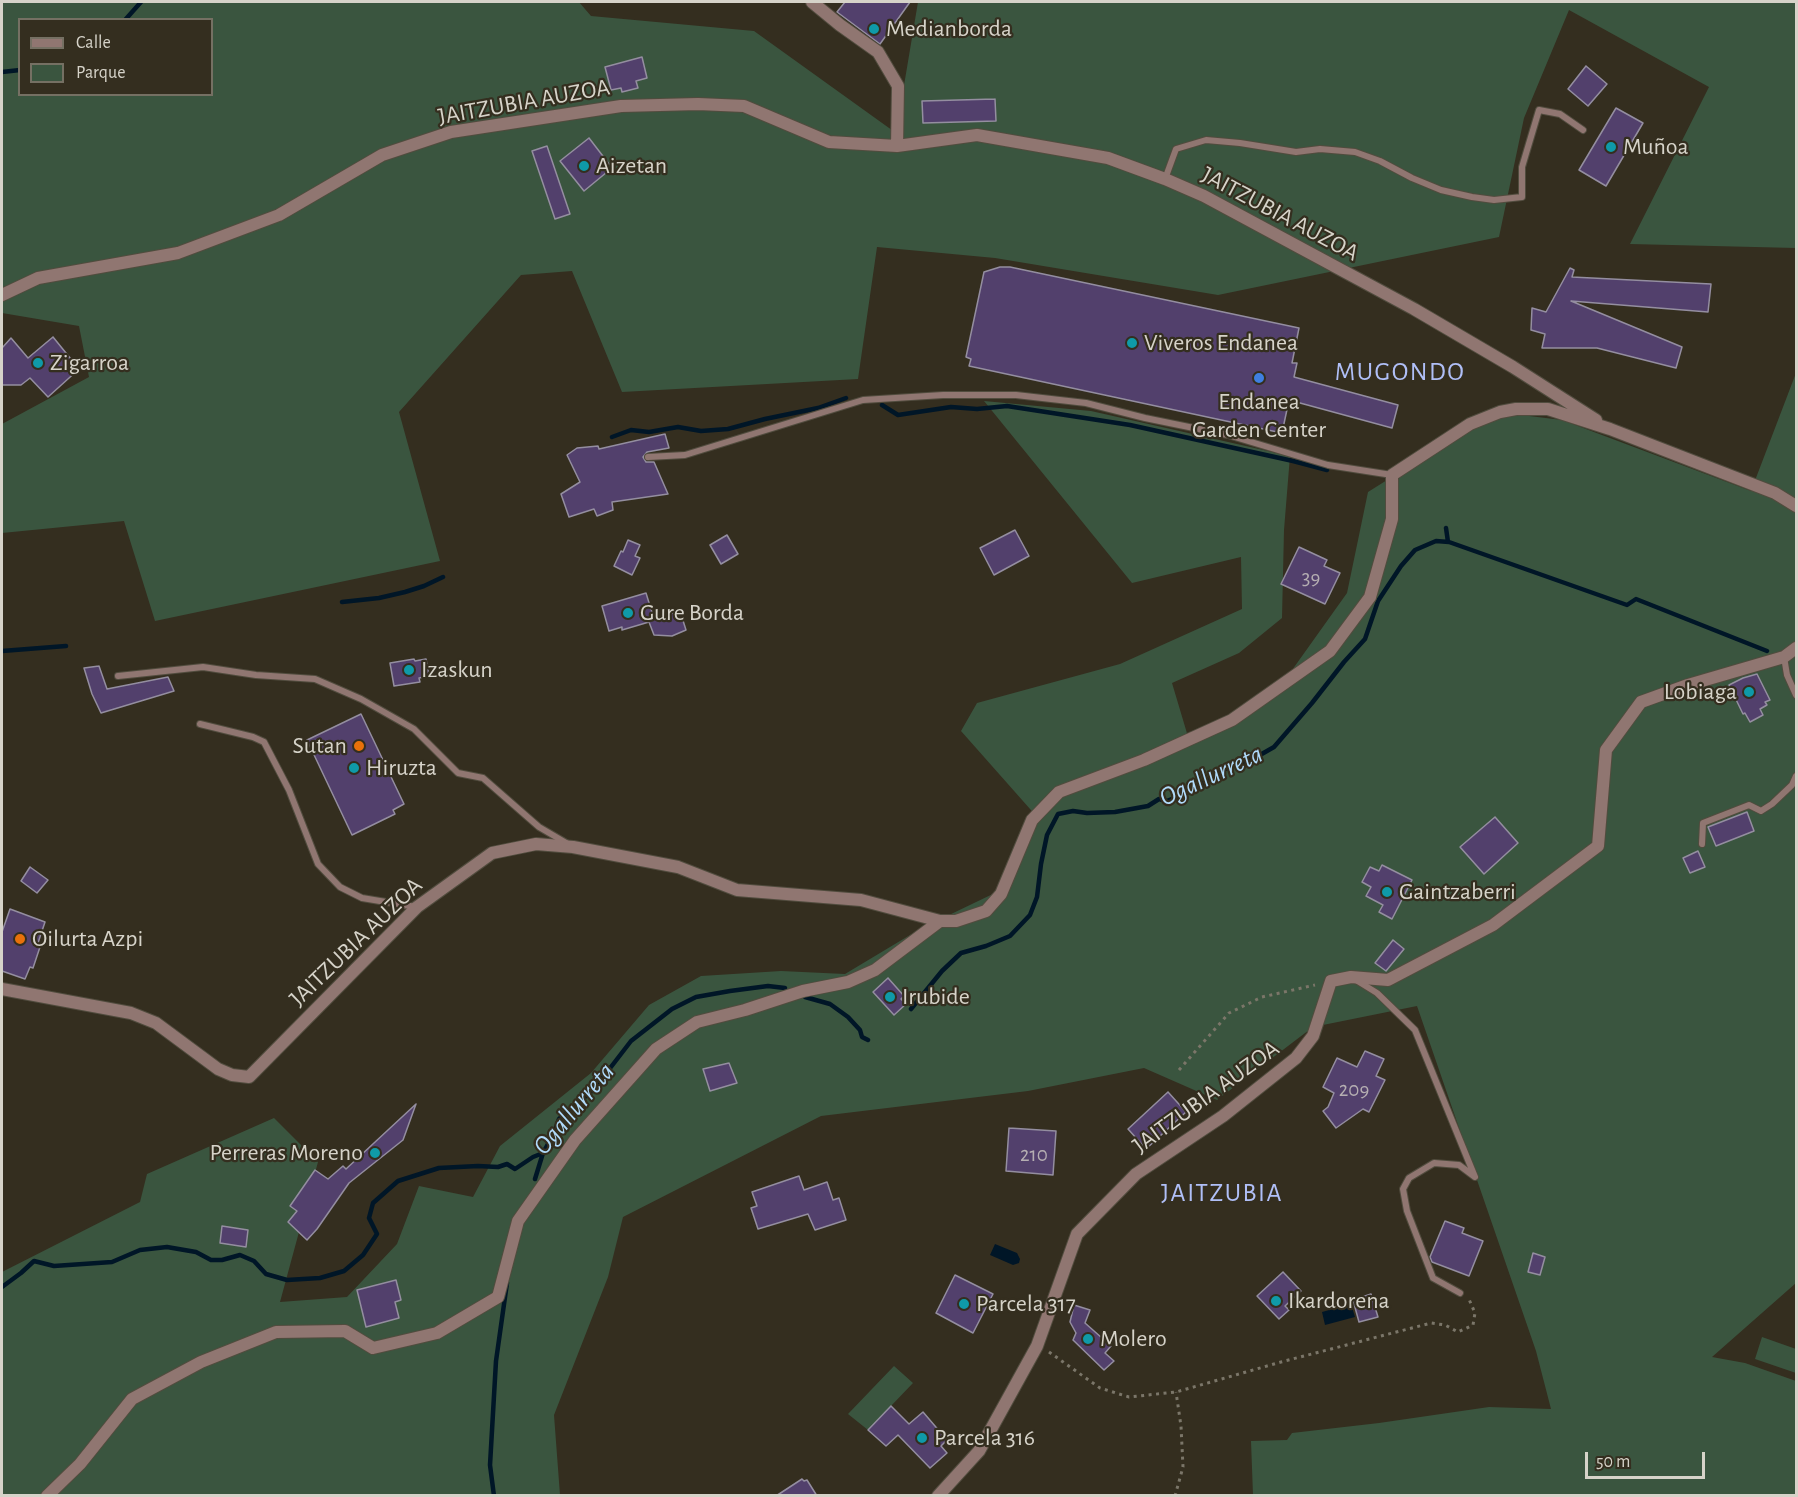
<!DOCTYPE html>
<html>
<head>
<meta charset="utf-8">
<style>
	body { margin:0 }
	#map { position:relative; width:1798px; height:1497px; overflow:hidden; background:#342e1f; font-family:"Alegreya Sans",sans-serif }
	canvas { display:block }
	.frame { position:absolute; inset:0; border:3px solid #d6d3c9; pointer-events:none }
	.legend { position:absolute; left:18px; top:18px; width:195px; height:78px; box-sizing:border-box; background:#342e1f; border:2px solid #757063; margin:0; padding:8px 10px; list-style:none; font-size:18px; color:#d6d3c9 }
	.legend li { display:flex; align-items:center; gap:12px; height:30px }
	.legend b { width:30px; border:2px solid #757063 }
	.scale { position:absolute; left:1585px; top:1452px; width:120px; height:27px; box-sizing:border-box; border:3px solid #d6d3c9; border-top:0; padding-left:8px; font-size:18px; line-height:21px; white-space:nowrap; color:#d6d3c9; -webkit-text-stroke:4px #342e1f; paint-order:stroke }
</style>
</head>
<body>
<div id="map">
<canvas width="1798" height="1497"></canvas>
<div class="frame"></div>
<ul class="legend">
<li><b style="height:8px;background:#907671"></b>Calle</li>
<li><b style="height:16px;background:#3a553f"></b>Parque</li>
</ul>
<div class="scale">50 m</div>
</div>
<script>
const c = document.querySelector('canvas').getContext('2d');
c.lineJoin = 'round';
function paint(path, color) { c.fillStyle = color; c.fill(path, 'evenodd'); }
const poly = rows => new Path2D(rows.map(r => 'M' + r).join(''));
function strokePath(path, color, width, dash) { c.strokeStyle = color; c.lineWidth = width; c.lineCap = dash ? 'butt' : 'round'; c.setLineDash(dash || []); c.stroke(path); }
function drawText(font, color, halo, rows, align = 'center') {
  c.font = font + ' "Alegreya Sans",sans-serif'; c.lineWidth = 4.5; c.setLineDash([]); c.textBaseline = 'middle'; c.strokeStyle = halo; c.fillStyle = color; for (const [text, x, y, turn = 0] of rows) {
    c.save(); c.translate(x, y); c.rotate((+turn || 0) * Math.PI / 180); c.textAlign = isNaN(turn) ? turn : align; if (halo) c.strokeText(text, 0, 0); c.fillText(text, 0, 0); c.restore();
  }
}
const green = poly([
	[2,2,579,2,591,16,754,31,896,133,918,2,1796,2,1796,248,1630,244,1709,87,1569,10,1524,118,1499,237,1218,295,995,258,877,247,858,379,622,392,572,271,521,275,399,412,440,561,155,621,124,521,2,533,2,424,89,377,79,326,2,313],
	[20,20,212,20,212,94,20,94],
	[1796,373,1796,1283,1712,1357,1745,1363,1796,1381,1796,1495,1253,1495,1251,1441,1287,1440,1292,1433,1379,1423,1489,1407,1551,1409,1536,1351,1417,1006,1313,1027,1217,1100,1144,1068,1028,1091,821,1116,623,1217,608,1277,554,1415,560,1495,2,1496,2,1272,140,1202,147,1174,274,1118,318,1162,280,1302,347,1297,397,1244,419,1186,473,1197,500,1146,591,1073,649,1005,701,976,781,971,845,974,920,929,999,891,1038,818,961,731,977,703,1120,664,1242,609,1241,557,1132,583,984,401,1091,411,1290,456,1284,530,1282,618,1239,653,1172,683,1189,740,1270,701,1347,593,1368,492,1465,431,1513,414,1562,420,1751,491],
	[1762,1337,1796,1349,1796,1373,1755,1359],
	[894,1366,913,1383,868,1430,848,1414]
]);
const water = poly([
	[995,1244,1017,1253,1020,1259,1019,1263,1013,1265,990,1255],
	[1351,1304,1355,1317,1325,1325,1322,1312]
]);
const stream = poly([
	[125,20,141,2],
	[2,72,20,70],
	[882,405,898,415,951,407,977,409,1007,406,1130,425,1293,461,1327,470],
	[612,437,631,430,649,432,678,427,701,431,728,429,765,419,818,408,846,398],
	[1446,528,1448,542],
	[342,602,379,598,405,592,424,586,443,577],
	[2,651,66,646],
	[805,997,830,1004,848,1017,860,1030,862,1037,868,1040],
	[911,1009,942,971,961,953,986,946,1010,936,1030,915,1037,897,1041,864,1047,835,1058,814,1073,811,1087,813,1115,812,1148,806,1159,799,1167,801,1191,791,1223,770,1260,755,1274,747,1312,703,1344,662,1365,639,1378,601,1401,566,1415,550,1436,541,1449,542,1627,605,1636,599,1767,651],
	[535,1179,543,1153],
	[2,1287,21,1273,34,1261,54,1266,112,1262,140,1250,167,1247,196,1252,211,1260,222,1260,240,1255,254,1261,266,1274,287,1280,320,1278,344,1271,363,1255,377,1234,369,1218,373,1203,398,1181,439,1168,478,1166,498,1167,507,1164,515,1169,533,1157,543,1153,554,1133,559,1119,594,1089,631,1041,672,1009,696,997,730,991,768,986,785,988],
	[494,1496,490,1465,496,1361,507,1283]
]);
const building = poly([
	[845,2,910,2,880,44,837,12,845,2],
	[642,57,647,78,636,81,638,88,622,92,621,88,611,90,605,67,642,57],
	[1586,66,1607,84,1588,106,1568,89,1586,66],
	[995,99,996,121,923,123,922,101,995,99],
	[1616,108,1643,123,1606,186,1579,170,1616,108],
	[589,138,609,164,604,168,607,172,584,191,560,161,589,138],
	[547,146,570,214,555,219,532,151,547,146],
	[1000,267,1010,267,1299,328,1292,363,1297,363,1294,377,1398,405,1392,428,1289,400,1282,433,969,366,971,359,966,357,984,272,1000,267],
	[1570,268,1574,270,1572,277,1711,284,1708,312,1571,301,1682,347,1676,368,1597,348,1542,348,1545,334,1531,330,1532,308,1546,312,1570,268],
	[53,337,79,369,48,397,30,378,21,385,2,385,2,348,11,338,28,358,53,337],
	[665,434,669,448,647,452,643,457,646,462,654,462,668,494,612,502,613,510,597,516,594,509,569,517,561,494,580,482,567,455,577,448,598,446,599,449,665,434],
	[1015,530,1029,556,994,575,980,548,1015,530],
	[727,535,738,554,721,564,710,545,727,535],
	[628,540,640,545,635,556,640,558,632,575,614,566,621,551,623,552,628,540],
	[1299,547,1327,560,1324,566,1340,573,1325,604,1281,584,1299,547],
	[646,593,654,619,680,611,686,630,672,636,654,635,649,622,622,630,622,627,609,631,602,606,646,593],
	[414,659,415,661,426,659,429,676,419,678,420,682,394,686,390,663,414,659],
	[99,666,107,689,168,677,174,691,101,713,92,694,84,668,99,666],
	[1757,674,1770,700,1765,702,1767,705,1760,709,1763,715,1750,722,1745,713,1743,714,1729,685,1743,678,1757,674],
	[361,714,404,804,393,810,395,814,352,835,307,740,361,714],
	[1747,812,1754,831,1716,846,1708,827,1747,812],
	[1495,817,1518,843,1484,874,1460,847,1495,817],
	[1698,851,1705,867,1690,873,1683,858,1698,851],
	[1382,865,1412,880,1392,919,1379,912,1383,905,1366,896,1371,887,1362,882,1370,867,1379,871,1382,865],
	[30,867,48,880,37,893,21,881,30,867],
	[10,909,45,922,37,946,40,947,33,968,30,967,25,979,2,971,2,932,10,909],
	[1393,940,1404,949,1386,971,1375,963,1393,940],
	[888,978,904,996,901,999,906,1004,894,1015,873,992,888,978],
	[1365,1051,1384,1059,1376,1076,1385,1080,1369,1112,1363,1109,1336,1128,1323,1111,1328,1107,1334,1093,1323,1087,1337,1058,1357,1067,1365,1051],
	[729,1063,737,1083,710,1091,703,1069,729,1063],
	[1168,1092,1186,1112,1146,1149,1128,1129,1168,1092],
	[416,1104,403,1140,349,1183,317,1229,307,1240,288,1222,297,1211,290,1206,315,1170,328,1179,343,1166,346,1169,416,1104],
	[1009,1128,1056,1131,1053,1175,1006,1171,1009,1128],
	[799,1176,804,1190,827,1182,833,1200,839,1198,846,1220,815,1230,808,1214,758,1229,751,1208,757,1206,752,1192,799,1176],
	[1445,1221,1464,1228,1462,1233,1483,1241,1469,1276,1432,1262,1430,1257,1445,1221],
	[222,1226,248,1230,246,1247,220,1243,222,1226],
	[1533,1253,1545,1257,1540,1275,1528,1272,1533,1253],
	[1283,1272,1301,1291,1285,1306,1289,1310,1279,1319,1257,1296,1283,1272],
	[955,1275,993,1294,973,1333,936,1313,955,1275],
	[396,1280,401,1300,395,1302,399,1318,366,1327,357,1290,396,1280],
	[1371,1294,1378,1317,1359,1322,1353,1300,1371,1294],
	[1074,1305,1090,1310,1085,1323,1111,1346,1105,1353,1114,1361,1104,1370,1073,1340,1076,1333,1070,1322,1074,1305],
	[891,1406,909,1424,923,1412,947,1440,941,1446,947,1453,930,1468,898,1435,886,1446,868,1430,891,1406],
	[802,1479,804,1481,807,1480,817,1496,776,1496,802,1479]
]);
const path = poly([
	[1179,1070,1229,1013,1262,997,1315,985],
	[1049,1352,1100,1388,1129,1397,1176,1392,1281,1362,1431,1323,1445,1325,1458,1332,1473,1325,1475,1313,1468,1297],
	[1175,1496,1183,1467,1181,1426,1176,1392]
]);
const service = poly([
	[1165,179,1176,149,1206,140,1240,143,1296,152,1320,149,1355,152,1380,161,1412,178,1441,190,1472,197,1494,200,1522,197,1522,167,1539,110,1560,114,1583,130],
	[648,457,685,455,863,400,943,395,1016,395,1086,403,1145,418,1228,435,1328,465,1392,475],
	[1784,657,1787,675,1796,695],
	[118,676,203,667,256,675,315,679,361,699,414,729,458,773,483,778,539,827,568,844],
	[200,724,253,737,264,742,289,790,318,864,340,887,362,898,416,907],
	[1702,844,1703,823,1749,805,1761,811,1772,804,1792,785,1796,776],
	[1356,980,1377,993,1415,1030,1475,1177,1459,1165,1434,1163,1409,1178,1403,1189,1407,1211,1433,1278,1460,1293]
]);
const minor = poly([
	[812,2,840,25,878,52,898,86,897,146],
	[2,295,38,278,178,253,279,215,382,155,451,132,621,106,698,104,744,106,829,142,897,146,977,135,1108,158,1165,179,1204,196,1414,309,1513,367,1596,420],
	[2,989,131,1013,156,1023,218,1069,232,1075,249,1077,417,907,492,853,536,844,573,847,678,867,737,890,861,900,940,921],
	[47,1496,80,1464,132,1399,201,1362,276,1332,345,1331,373,1348,437,1333,498,1297,518,1221,575,1140,656,1049,697,1022,745,1010,803,991,848,982,875,970,940,921,956,921,986,911,1001,894,1032,820,1059,792,1144,760,1232,720,1330,651,1370,597,1392,519,1392,475,1470,424,1500,412,1516,409,1548,409,1610,429,1775,493,1796,506],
	[938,1496,979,1451,1037,1346,1077,1234,1136,1174,1223,1116,1296,1058,1313,1036,1331,981,1351,977,1388,980,1493,925,1598,846,1606,750,1641,702,1688,685,1784,657,1796,648]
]);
const markers = [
	[874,29,6,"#0f9aa8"],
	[1611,147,6,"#0f9aa8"],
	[584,166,6,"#0f9aa8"],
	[1132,343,6,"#0f9aa8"],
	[38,363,6,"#0f9aa8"],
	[1259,378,6,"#3f7fe0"],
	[628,613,6,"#0f9aa8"],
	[409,670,6,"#0f9aa8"],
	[1749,692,6,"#0f9aa8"],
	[359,746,6,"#e8710a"],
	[354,768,6,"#0f9aa8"],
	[1387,892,6,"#0f9aa8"],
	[20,939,6,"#e8710a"],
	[890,997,6,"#0f9aa8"],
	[375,1153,6,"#0f9aa8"],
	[1276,1301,6,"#0f9aa8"],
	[964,1304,6,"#0f9aa8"],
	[1088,1339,6,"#0f9aa8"],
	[922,1438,6,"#0f9aa8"]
];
const numberNames = [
	["39",1311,578],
	["209",1354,1090],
	["210",1034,1155]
];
const poiNames = [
	["Medianborda",886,29],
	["Muñoa",1623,147],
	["Aizetan",596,166],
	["Viveros Endanea",1144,343],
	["Zigarroa",50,363],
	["Endanea",1259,402,"center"],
	["Garden Center",1259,430,"center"],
	["Gure Borda",640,613],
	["Izaskun",421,670],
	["Lobiaga",1737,692,"right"],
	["Sutan",347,746,"right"],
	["Hiruzta",366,768],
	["Gaintzaberri",1399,892],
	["Oilurta Azpi",32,939],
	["Irubide",902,997],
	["Perreras Moreno",363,1153,"right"],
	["Ikardorena",1288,1301],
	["Parcela 317",976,1304],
	["Molero",1100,1339],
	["Parcela 316",934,1438]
];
const streetNames = [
	["JAITZUBIA AUZOA",524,102,-10],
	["JAITZUBIA AUZOA",1280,214,28],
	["JAITZUBIA AUZOA",356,942,-44],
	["JAITZUBIA AUZOA",1206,1097,-36]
];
const neighbourhoodNames = [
	["MUGONDO",1400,372],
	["JAITZUBIA",1222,1193]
];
const waterNames = [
	["Ogallurreta",1211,776,-25],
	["Ogallurreta",574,1109,-50]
];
paint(green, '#3a553f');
paint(water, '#001627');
strokePath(stream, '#001627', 4.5);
paint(building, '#52406c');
strokePath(building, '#948ea0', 1.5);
strokePath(service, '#514c3e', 8);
strokePath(minor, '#514c3e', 14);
strokePath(path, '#7b7669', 3, [3, 4.5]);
strokePath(service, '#907671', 6);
strokePath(minor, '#907671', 12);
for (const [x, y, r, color] of markers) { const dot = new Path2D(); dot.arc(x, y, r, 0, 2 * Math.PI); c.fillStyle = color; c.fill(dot); strokePath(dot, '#342e1f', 2); }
drawText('21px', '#b5aeb2', null, numberNames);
drawText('24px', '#d6d3c9', '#342e1f', poiNames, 'left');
drawText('24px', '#d6d3c9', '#342e1f', streetNames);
c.letterSpacing = '1.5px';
drawText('26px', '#b0bff7', '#342e1f', neighbourhoodNames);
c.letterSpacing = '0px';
drawText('italic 26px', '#b0dafa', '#342e1f', waterNames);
</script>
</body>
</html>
